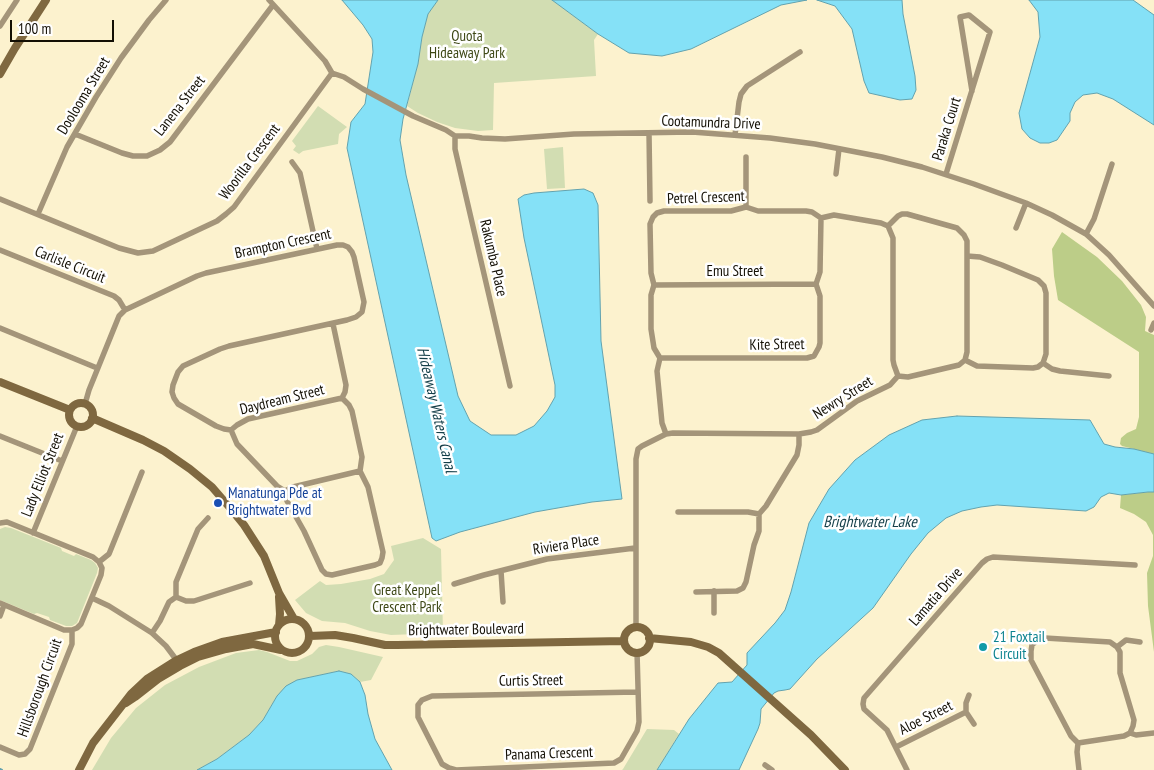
<!DOCTYPE html>
<html>
<head>
<meta charset="utf-8">
<style>
	body { margin:0 }
	#map { position:relative; width:1154px; height:770px; overflow:hidden; background:#fcf2ce; font-family:"PT Sans Narrow",sans-serif }
	canvas { display:block }
	.scale { position:absolute; left:10px; top:20px; width:104px; height:22px; box-sizing:border-box; border:2px solid #130f04; border-top:0; padding-left:6px; font-size:15px; line-height:18px; white-space:nowrap; color:#130f04; -webkit-text-stroke:4px #fff; paint-order:stroke }
</style>
</head>
<body>
<div id="map">
<canvas width="1154" height="770"></canvas>
<div class="scale">100 m</div>
</div>
<script>
const c = document.querySelector('canvas').getContext('2d');
c.lineJoin = 'round';
function paint(path, color) { c.fillStyle = color; c.fill(path, 'evenodd'); }
const poly = rows => new Path2D(rows.map(r => 'M' + r).join(''));
function strokePath(path, color, width, dash) { c.strokeStyle = color; c.lineWidth = width; c.lineCap = dash ? 'butt' : 'round'; c.setLineDash(dash || []); c.stroke(path); }
function drawText(font, color, halo, rows, align = 'center') {
  c.font = font + ' "PT Sans Narrow",sans-serif'; c.lineWidth = 5; c.setLineDash([]); c.textBaseline = 'middle'; c.strokeStyle = halo; c.fillStyle = color; for (const [text, x, y, turn = 0] of rows) {
    c.save(); c.translate(x, y); c.rotate((+turn || 0) * Math.PI / 180); c.textAlign = isNaN(turn) ? turn : align; if (halo) c.strokeText(text, 0, 0); c.fillText(text, 0, 0); c.restore();
  }
}
const green = poly([
	[438,0,552,0,598,34,594,40,596,76,494,83,493,130,478,131,455,128,437,122,418,113,407,106,418,64,422,37,428,14],
	[318,106,347,127,339,134,338,144,303,151,299,154,293,150,296,146,292,141],
	[563,147,565,188,547,189,544,149],
	[5,527,11,528,61,548,62,551,74,556,76,554,91,560,95,563,98,568,97,573,77,623,72,626,66,626,50,620,49,617,37,613,34,614,0,600,0,529],
	[423,538,441,549,443,633,391,635,370,631,345,623,322,621,306,613,295,600,320,581,326,585,341,584,370,579,384,574,394,560,391,546],
	[326,645,339,647,383,657,371,680,360,682,351,674,339,671,297,680,277,696,263,720,249,735,217,759,197,770,92,770,111,738,136,708,165,685,199,667,236,653,259,650,267,652,290,661,297,661,312,654,319,647],
	[647,729,674,730,679,734,657,770,622,770,623,769]
]);
const forest = poly([
	[1062,232,1097,257,1122,281,1141,305,1146,317,1145,331,1154,335,1154,454,1122,446,1120,444,1121,438,1127,433,1136,429,1139,417,1139,352,1058,300,1054,276,1052,249],
	[1148,492,1154,492,1154,652,1148,606,1147,573,1153,556,1153,535,1146,522,1134,514,1120,508,1121,495]
]);
const water = poly([
	[342,0,438,0,428,14,422,37,418,64,403,119,400,140,406,175,458,396,470,421,491,435,516,435,534,426,547,411,555,397,555,385,524,238,518,199,524,195,534,193,584,189,593,193,598,205,601,341,622,499,592,502,535,512,460,532,436,541,432,538,347,148,351,122,365,104,373,52,372,39,363,25,342,0],
	[552,0,807,0,781,5,691,49,662,56,629,53,598,34,552,0],
	[817,0,902,0,903,14,915,76,916,90,912,99,900,100,869,93,864,81,852,29,835,6,817,0],
	[1029,0,1133,0,1154,15,1154,125,1113,99,1097,93,1083,95,1075,102,1070,113,1070,121,1057,140,1049,143,1040,143,1030,138,1022,129,1019,113,1040,37,1038,12,1029,0],
	[957,416,1090,420,1104,444,1115,447,1134,449,1154,454,1154,492,1148,492,1121,495,1109,493,1101,497,1094,507,1086,511,997,505,981,507,962,511,946,518,928,533,911,554,873,608,817,659,790,689,785,690,778,691,774,693,761,709,760,723,758,729,739,770,657,770,689,719,718,683,732,682,747,665,747,653,775,623,785,610,791,592,809,523,829,489,855,460,889,435,922,420,957,416],
	[339,671,351,674,360,682,365,695,368,714,375,739,392,770,197,770,217,759,249,735,263,720,277,696,286,686,297,680,339,671]
]);
const stream = poly([
	[0,769,2,770]
]);
const street = poly([
	[269,0,325,61,332,73,344,77,363,89,413,116,446,130,455,136,469,136,482,138,505,139,574,134,692,132,770,138,815,144,882,157,922,167,974,184,1026,203,1052,215,1086,234,1109,255,1154,306],
	[0,26,17,0],
	[649,133,650,201],
	[75,134,122,153,133,156,147,156,160,150,170,142,273,5],
	[735,135,739,102,741,94,747,86,800,52],
	[455,136,455,149,510,386],
	[292,162,300,173,317,249],
	[836,174,839,149],
	[946,174,990,32,969,15,960,17,972,91],
	[0,199,119,248,138,253,153,251,217,221,226,214,234,207,332,73],
	[746,207,746,157],
	[38,214,67,147,96,97,121,58,149,20,166,0],
	[1016,228,1026,203],
	[1086,234,1094,219,1112,164],
	[0,250,114,296,119,300,125,310],
	[654,285,816,284],
	[0,328,97,368],
	[1151,330,1154,323],
	[660,358,807,358,814,356,819,347,820,343,820,296,816,284,820,272,821,218],
	[965,360,977,366,1033,368,1038,367,1043,363,1046,354,1046,293,1044,286,1038,280,1002,265,980,257,967,256],
	[1043,363,1052,369,1060,371,1109,376],
	[85,404,89,390,119,316,125,310,197,276,206,273,337,245,343,245,348,247,352,252,354,257,364,302,362,312,356,317,347,320,229,346,220,349,183,366,178,372,173,385,172,392,174,398,178,404,216,426,224,429,231,430],
	[231,430,237,444,277,486,285,491,287,501,304,531,322,570,326,574,332,575,375,565,380,563,382,558,383,552,368,487,360,471,362,457,352,411,349,405,342,398,345,392,346,385,333,324],
	[231,430,237,425,248,419,342,398],
	[666,434,662,423,657,371,660,358,654,348,651,329,651,295,654,285,651,273,650,224,653,217,657,213,664,211,731,211,746,207,758,211,806,211,812,212,821,218,834,215,881,223,888,226,893,238,893,360,894,365,898,376],
	[0,436,62,461],
	[285,491,293,487,360,471],
	[678,512,748,512,759,514],
	[0,523,7,522,93,557,99,562,102,568,101,575,81,624,77,628,72,630,64,630,0,603],
	[33,533,77,426],
	[99,562,109,554,142,472],
	[501,571,503,602],
	[454,584,484,575,547,559,635,548],
	[696,592,737,591,743,588,746,582,754,545,759,531,759,514,766,506,797,455,799,445,799,434],
	[176,597,186,601,194,601,250,583],
	[92,598,109,606,152,633,166,646,178,662],
	[714,613,714,591],
	[0,616,4,605],
	[636,627,636,459,638,449,642,446,666,434,673,433,799,434,811,432,817,430,857,401,890,385,898,376,908,377,959,365,965,360,967,352,967,241,964,235,957,228,907,214,902,214,898,216,888,226],
	[152,633,160,621,169,602,176,597,176,582,198,529,208,518],
	[1117,647,1126,640,1140,642],
	[637,652,639,722,637,731,621,759,614,763,456,770,449,768,442,764,418,717,418,705,422,700,432,696,637,692],
	[969,695,966,703,966,712,974,724],
	[1130,733,1136,735,1154,733],
	[1078,743,1124,736,1130,733,1133,726,1134,720,1120,673,1120,652,1117,647,1110,642,1045,638,1037,640,1032,645,1031,651,1031,660,1071,736,1078,743,1077,752,1079,770],
	[0,747,19,755,25,754,30,749,72,644,72,630],
	[896,747,966,712],
	[765,765,772,770],
	[907,770,887,730,864,709,863,704,864,698,982,563,987,559,993,557,1135,565]
]);
const secondary = poly([
	[0,74,15,48,46,0],
	[0,382,70,410],
	'69 415a12 12 0 1 1 24 0a12 12 0 1 1-24 0Z',
	[92,418,143,440,164,451,190,469,212,487,231,509,244,525,264,556,279,593,294,619],
	'275 636a17 17 0 1 1 34 0a17 17 0 1 1-34 0Z',
	[279,625,280,614,279,597],
	'624 640a13 13 0 1 1 26 0a13 13 0 1 1-26 0Z',
	[310,636,335,635,353,638,385,645,397,645,624,641],
	[649,638,691,642,708,647,719,653,811,735,845,770],
	[126,703,135,697,158,679,180,666,198,657,226,649,253,644,281,650],
	[79,770,93,743,131,694,147,679,177,660,194,652,222,642,276,632]
]);
const markers = [
	[218,503,5,"#1a4fb4"],
	[983,647,5,"#0f9aa8"]
];
const parkNames = [
	["Quota",467,37],
	["Hideaway Park",467,54],
	["Great Keppel",407,591],
	["Crescent Park",407,608]
];
const streetNames = [
	["Doolooma Street",84,96,-59],
	["Lanena Street",180,106,-52],
	["Cootamundra Drive",711,123,2],
	["Paraka Court",947,129,-73],
	["Woorilla Crescent",250,162,-53],
	["Petrel Crescent",706,198,-2],
	["Brampton Crescent",283,244,-12],
	["Rakumba Place",493,258,77],
	["Carlisle Circuit",70,265,22],
	["Emu Street",735,272],
	["Kite Street",777,345,-1],
	["Newry Street",843,398,-32],
	["Daydream Street",282,400,-14],
	["Lady Elliot Street",43,475,-68],
	["Riviera Place",566,545,-9],
	["Lamatia Drive",936,597,-49],
	["Brightwater Boulevard",466,630,-1],
	["Curtis Street",531,681,-1],
	["Hillsborough Circuit",40,688,-70],
	["Aloe Street",926,718,-27],
	["Panama Crescent",549,754,-2]
];
const transitNames = [
	["Manatunga Pde at",228,494],
	["Brightwater Bvd",228,511]
];
const cultureNames = [
	["21 Foxtail",993,638],
	["Circuit",993,655]
];
const waterNames = [
	["Hideaway Waters Canal",436,410,77],
	["Brightwater Lake",870,522]
];
paint(green, '#d2ddb2');
paint(forest, '#bccd88');
paint(water, '#85e1f7');
strokePath(water, '#63a2ae', 1);
strokePath(stream, '#63a2ae', 2);
strokePath(street, '#a4957a', 5.5);
strokePath(secondary, '#7f6840', 8);
for (const [x, y, r, color] of markers) { const dot = new Path2D(); dot.arc(x, y, r, 0, 2 * Math.PI); c.fillStyle = color; c.fill(dot); strokePath(dot, '#fff', 2); }
drawText('15px', '#3e4816', '#fff', parkNames);
drawText('15px', '#130f04', '#fff', streetNames);
drawText('15px', '#164399', '#fff', transitNames, 'left');
drawText('15px', '#0d838f', '#fff', cultureNames, 'left');
drawText('italic 16px', '#143f49', '#fff', waterNames);
</script>
</body>
</html>
